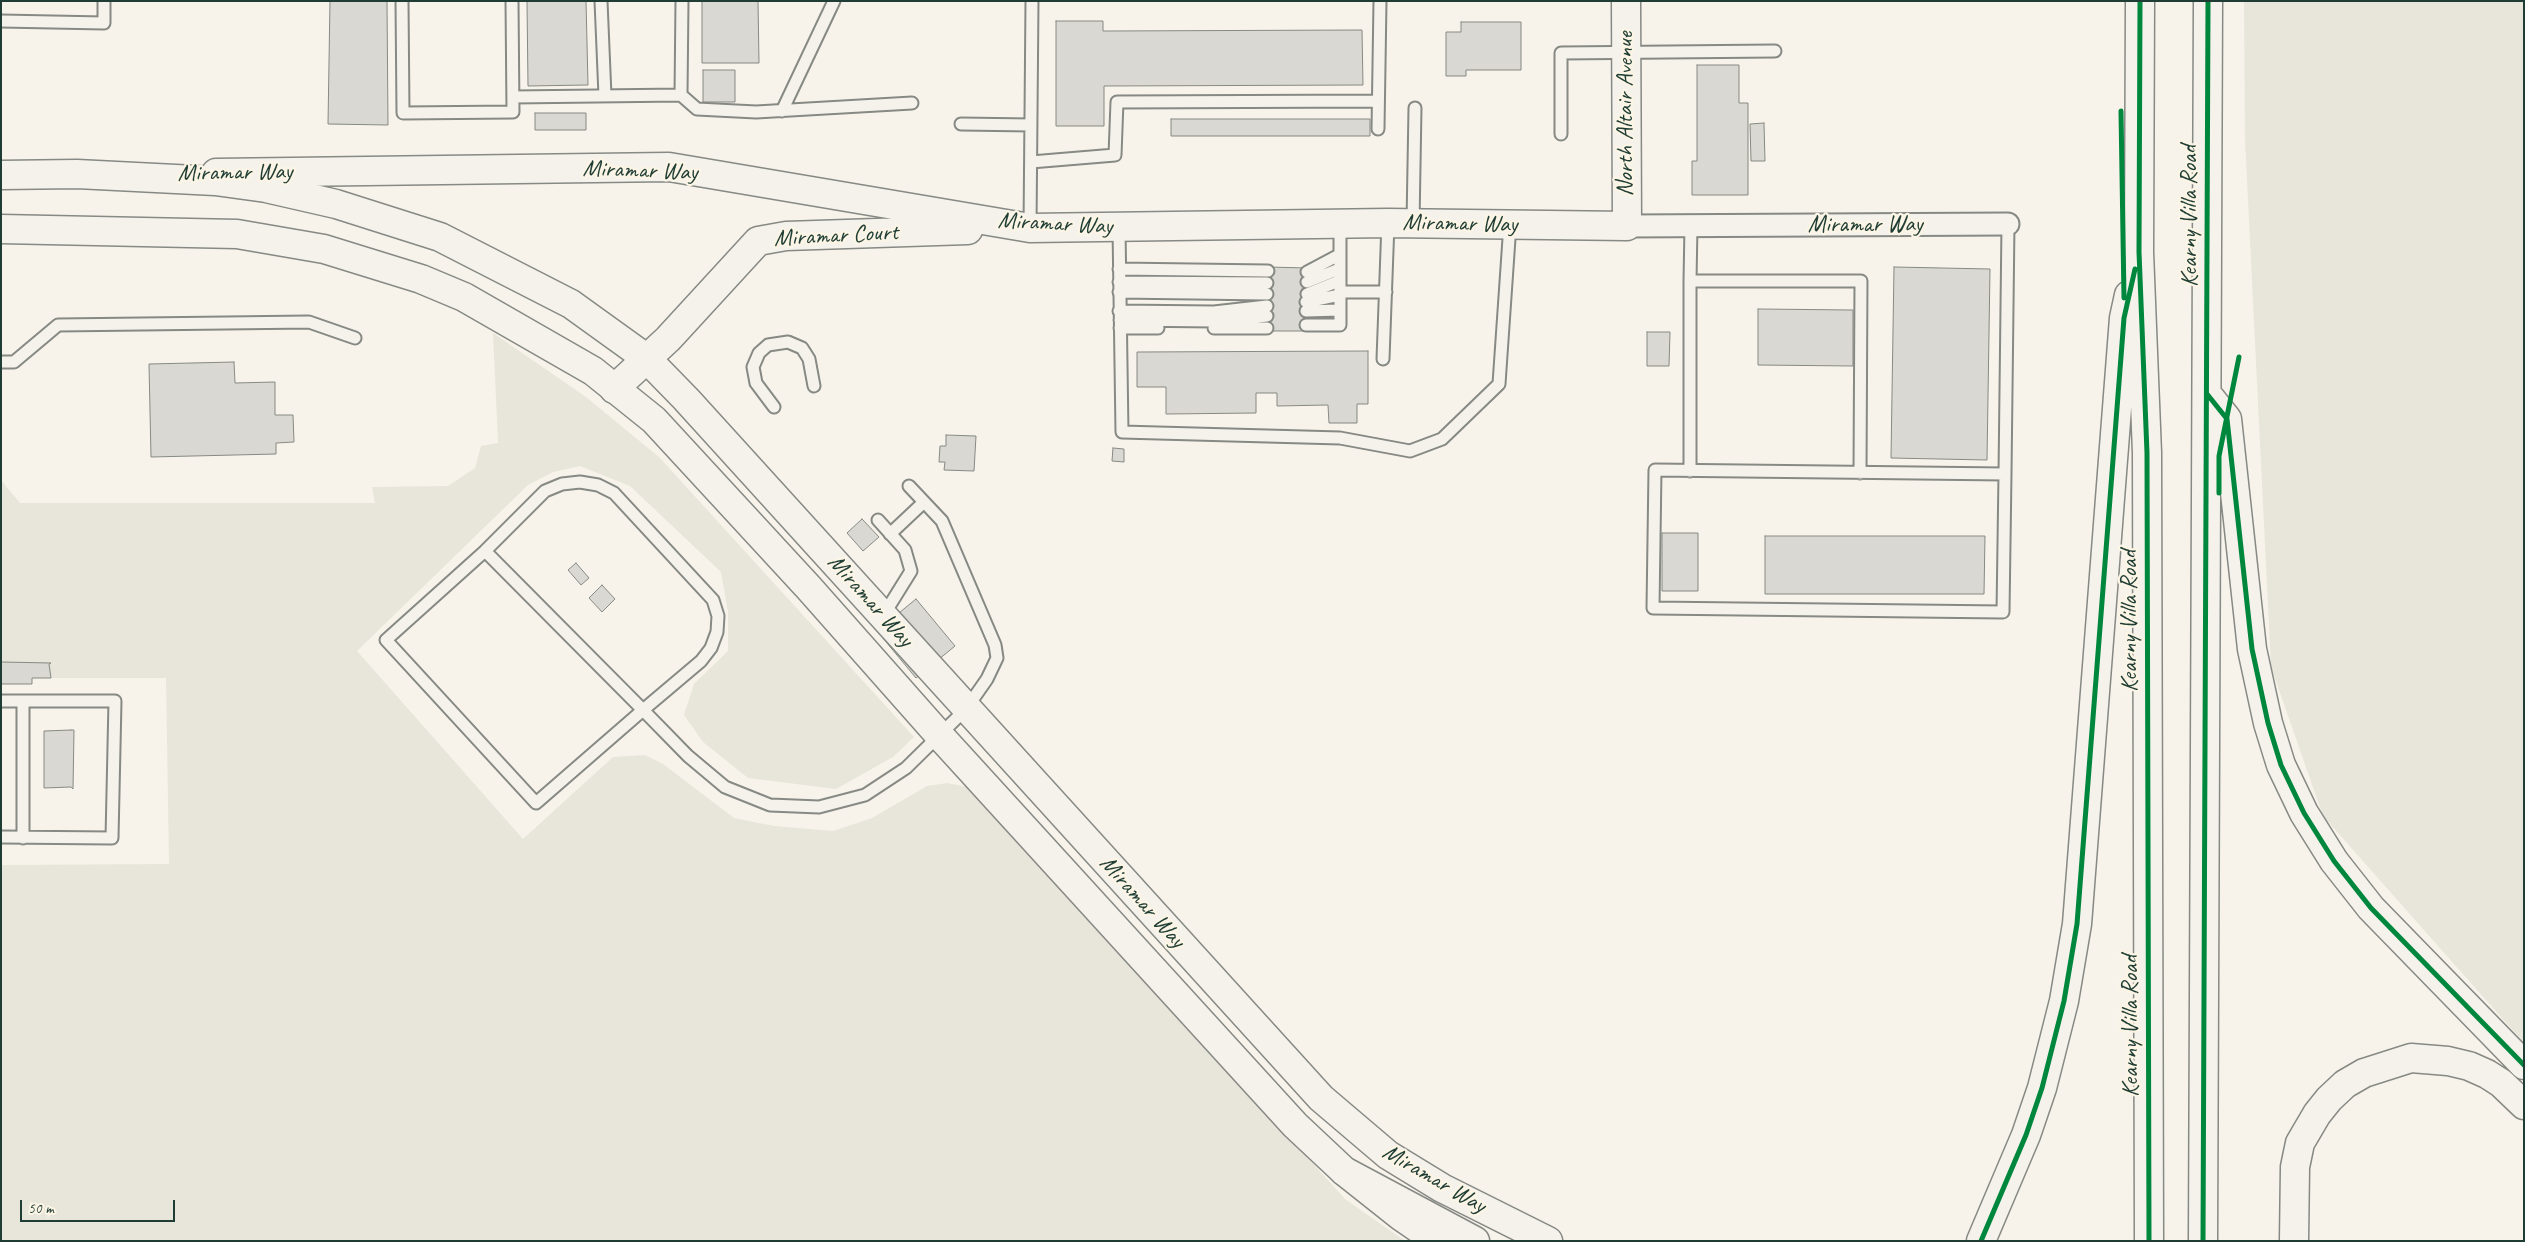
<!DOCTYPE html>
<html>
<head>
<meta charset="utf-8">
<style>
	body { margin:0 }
	#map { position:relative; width:2525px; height:1242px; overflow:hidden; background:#f7f3ea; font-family:Caveat,sans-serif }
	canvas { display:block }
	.frame { position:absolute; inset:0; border:2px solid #1f3d34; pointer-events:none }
	.scale { position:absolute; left:20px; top:1200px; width:155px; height:22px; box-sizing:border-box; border:2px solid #1f3d34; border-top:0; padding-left:6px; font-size:15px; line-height:18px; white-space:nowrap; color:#1f3d34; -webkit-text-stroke:4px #fcf5e5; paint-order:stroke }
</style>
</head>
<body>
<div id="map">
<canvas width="2525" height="1242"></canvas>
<div class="frame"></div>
<div class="scale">50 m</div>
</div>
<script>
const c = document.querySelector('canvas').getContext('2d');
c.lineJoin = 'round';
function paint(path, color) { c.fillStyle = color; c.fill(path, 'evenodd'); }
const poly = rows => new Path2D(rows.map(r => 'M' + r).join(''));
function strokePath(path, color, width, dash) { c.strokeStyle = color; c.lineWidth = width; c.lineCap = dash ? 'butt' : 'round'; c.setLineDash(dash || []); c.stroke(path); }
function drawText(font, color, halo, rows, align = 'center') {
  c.font = font + ' Caveat,sans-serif'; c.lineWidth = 4.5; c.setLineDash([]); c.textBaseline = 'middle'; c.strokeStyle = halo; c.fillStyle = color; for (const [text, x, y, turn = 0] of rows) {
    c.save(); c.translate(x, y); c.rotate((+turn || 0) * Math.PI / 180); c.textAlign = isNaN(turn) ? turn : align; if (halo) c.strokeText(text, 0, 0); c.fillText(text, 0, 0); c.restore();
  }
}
const green = poly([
	[2244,1,2524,1,2524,1043,2323,816,2271,667,2245,139],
	[493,333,586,397,659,457,914,737,893,757,836,789,748,778,703,742,684,715,694,684,728,651,728,612,721,572,630,486,580,466,553,472,528,485,357,651,523,839,613,757,645,755,663,764,734,818,774,826,833,831,872,818,927,786,947,783,973,788,1345,1199,1405,1241,1,1241,1,865,169,864,166,678,1,678,1,480,20,503,375,503,372,487,448,486,475,468,481,446,498,443]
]);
const building = poly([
	[330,1,387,1,388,125,328,124,330,1],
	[527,1,586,1,588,85,528,86,527,1],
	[702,1,758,1,759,63,702,63,702,1],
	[1056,21,1103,21,1103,31,1362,30,1363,85,1104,86,1104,126,1056,126,1056,21],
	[1461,22,1521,22,1521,70,1466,70,1466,76,1446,76,1446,32,1461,32,1461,22],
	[1697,65,1739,65,1739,103,1748,103,1748,195,1692,195,1692,161,1697,161,1697,65],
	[703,70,735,70,735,102,703,102,703,70],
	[535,113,586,113,586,130,535,130,535,113],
	[1171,119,1370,119,1370,136,1171,136,1171,119],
	[1764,123,1765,161,1751,161,1750,124,1764,123],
	[1268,267,1307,268,1306,331,1267,331,1268,267],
	[1894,267,1990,269,1987,460,1891,458,1894,267],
	[1758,309,1853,310,1853,366,1758,365,1758,309],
	[1647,332,1670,332,1669,366,1647,366,1647,332],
	[1368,351,1368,404,1357,404,1357,423,1329,423,1328,405,1277,406,1277,393,1256,393,1256,413,1166,414,1166,387,1137,387,1137,352,1368,351],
	[234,362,235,383,275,382,275,415,293,415,294,442,276,443,276,454,151,457,149,364,234,362],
	[946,435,976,436,974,471,944,470,945,462,939,462,940,446,946,446,946,435],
	[1113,448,1124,449,1124,462,1112,461,1113,448],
	[862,519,879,537,863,551,847,533,862,519],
	[1662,533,1698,533,1698,591,1662,591,1662,533],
	[1765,536,1985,536,1984,594,1765,594,1765,536],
	[576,563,589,578,581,585,568,570,576,563],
	[602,585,615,599,602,612,589,598,602,585],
	[916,599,955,646,916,678,877,631,916,599],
	[1,662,51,663,49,664,51,678,32,678,32,684,1,684,1,662],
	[71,730,74,730,73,789,71,787,44,788,44,731,71,730]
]);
const service = poly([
	[402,1,403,113,513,112,512,1],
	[601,1,605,96],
	[1,21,104,23,104,1],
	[681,95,682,1],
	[513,97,681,95,697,109,756,112,912,103],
	[782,111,834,1],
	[961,124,1031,125],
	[1378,129,1380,1],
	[1561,134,1561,53,1775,51],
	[1031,162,1115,155,1117,102,1378,101],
	[1413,223,1415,108],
	[1030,228,1032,1],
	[1119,228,1122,432,1340,438,1410,451,1442,439,1499,384,1510,224],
	[1119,269,1268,271],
	[1307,272,1339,255],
	[1690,281,1691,226],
	[1119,282,1267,283],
	[1307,282,1339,269],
	[1119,292,1267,294],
	[1340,292,1386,292],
	[1307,294,1339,281],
	[1306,302,1340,295],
	[1119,311,1214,312,1267,306],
	[1306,311,1339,310],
	[1120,320,1215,321,1267,316],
	[1306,325,1340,325,1340,224],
	[1120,328,1158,328],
	[1214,328,1267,328],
	[1383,359,1388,223],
	[1,362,14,362,58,325,309,322,355,338],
	[774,407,756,383,753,367,759,353,768,345,788,342,802,348,809,359,814,386],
	[1690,471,1690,281,1861,281,1860,473],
	[2005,474,1655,470,1653,608,2003,612,2005,474,2008,224],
	[878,520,905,550,911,571,883,616],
	[890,534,924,502],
	[485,551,545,491,562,484,580,482,598,485,614,493,713,600,718,616,717,632,711,648,701,661,643,710,536,803,386,640,485,551,643,710,688,756,725,787,770,805,819,807,865,795,906,768,966,709,987,679,997,658,995,645,942,521,909,486],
	[1,701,115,701,112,838,1,837],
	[23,701,23,838]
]);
const minor = poly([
	[1627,226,2008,224]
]);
const tertiary = poly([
	[216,173,669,167,1030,228,1388,223,1627,226,1626,1],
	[614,389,668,339,758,241,786,236,968,230]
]);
const secondary = poly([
	[1,175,77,174,215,181,266,188,336,204,440,237,571,304,646,358,686,399,1321,1098,1388,1155,1442,1188,1548,1241],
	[1,229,237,234,324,249,421,279,464,297,593,371,654,420,809,588,940,736,1295,1125,1344,1171,1475,1241]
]);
const primary = poly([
	[2140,1,2139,252,2147,453,2149,1241],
	[2207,394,2227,419,2252,649,2268,723,2281,765,2304,813,2334,861,2371,908,2524,1065],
	[1344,1171,1402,1217,1437,1241],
	[1981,1241,2026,1135,2042,1088,2064,1001,2077,924,2124,318,2129,295],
	[2203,1241,2208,1],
	[2294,1241,2295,1167,2300,1143,2317,1114,2329,1099,2345,1084,2364,1073,2411,1058,2448,1061,2469,1066,2487,1074,2501,1083,2524,1105]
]);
const cycleway = poly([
	[2140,1,2139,252,2147,453,2149,1241],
	[2121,111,2124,298],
	[2207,394,2227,419,2252,649,2268,723,2281,765,2304,813,2334,861,2371,908,2524,1065],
	[2219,493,2219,456,2239,357],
	[1981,1241,2026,1135,2042,1088,2064,1001,2077,924,2124,318,2135,269],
	[2203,1241,2208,1]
]);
const streetNames = [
	["North Altair Avenue",1626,114,-90],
	["Miramar Way",640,171,2],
	["Miramar Way",235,173,-1],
	["Kearny Villa Road",2190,216,-90],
	["Miramar Way",1055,224,3],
	["Miramar Way",1460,224,1],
	["Miramar Way",1865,225],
	["Miramar Court",836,236,-3],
	["Miramar Way",870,601,48],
	["Kearny Villa Road",2130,621,-90],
	["Miramar Way",1142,902,48],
	["Kearny Villa Road",2131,1026,-90],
	["Miramar Way",1434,1179,30]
];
paint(green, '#e8e5da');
paint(building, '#dad8d2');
strokePath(building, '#868984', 1);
strokePath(service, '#868984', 15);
strokePath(minor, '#868984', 25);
strokePath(tertiary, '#868984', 31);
strokePath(secondary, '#868984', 31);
strokePath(primary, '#868984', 31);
strokePath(service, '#f5f2ec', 11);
strokePath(minor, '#f5f2ec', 21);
strokePath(tertiary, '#f5f2ec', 28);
strokePath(secondary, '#f5f2ec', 28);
strokePath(primary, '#f5f2ec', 28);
strokePath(cycleway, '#00873e', 5);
drawText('24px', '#1f3d34', '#fcf5e5', streetNames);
</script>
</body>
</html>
